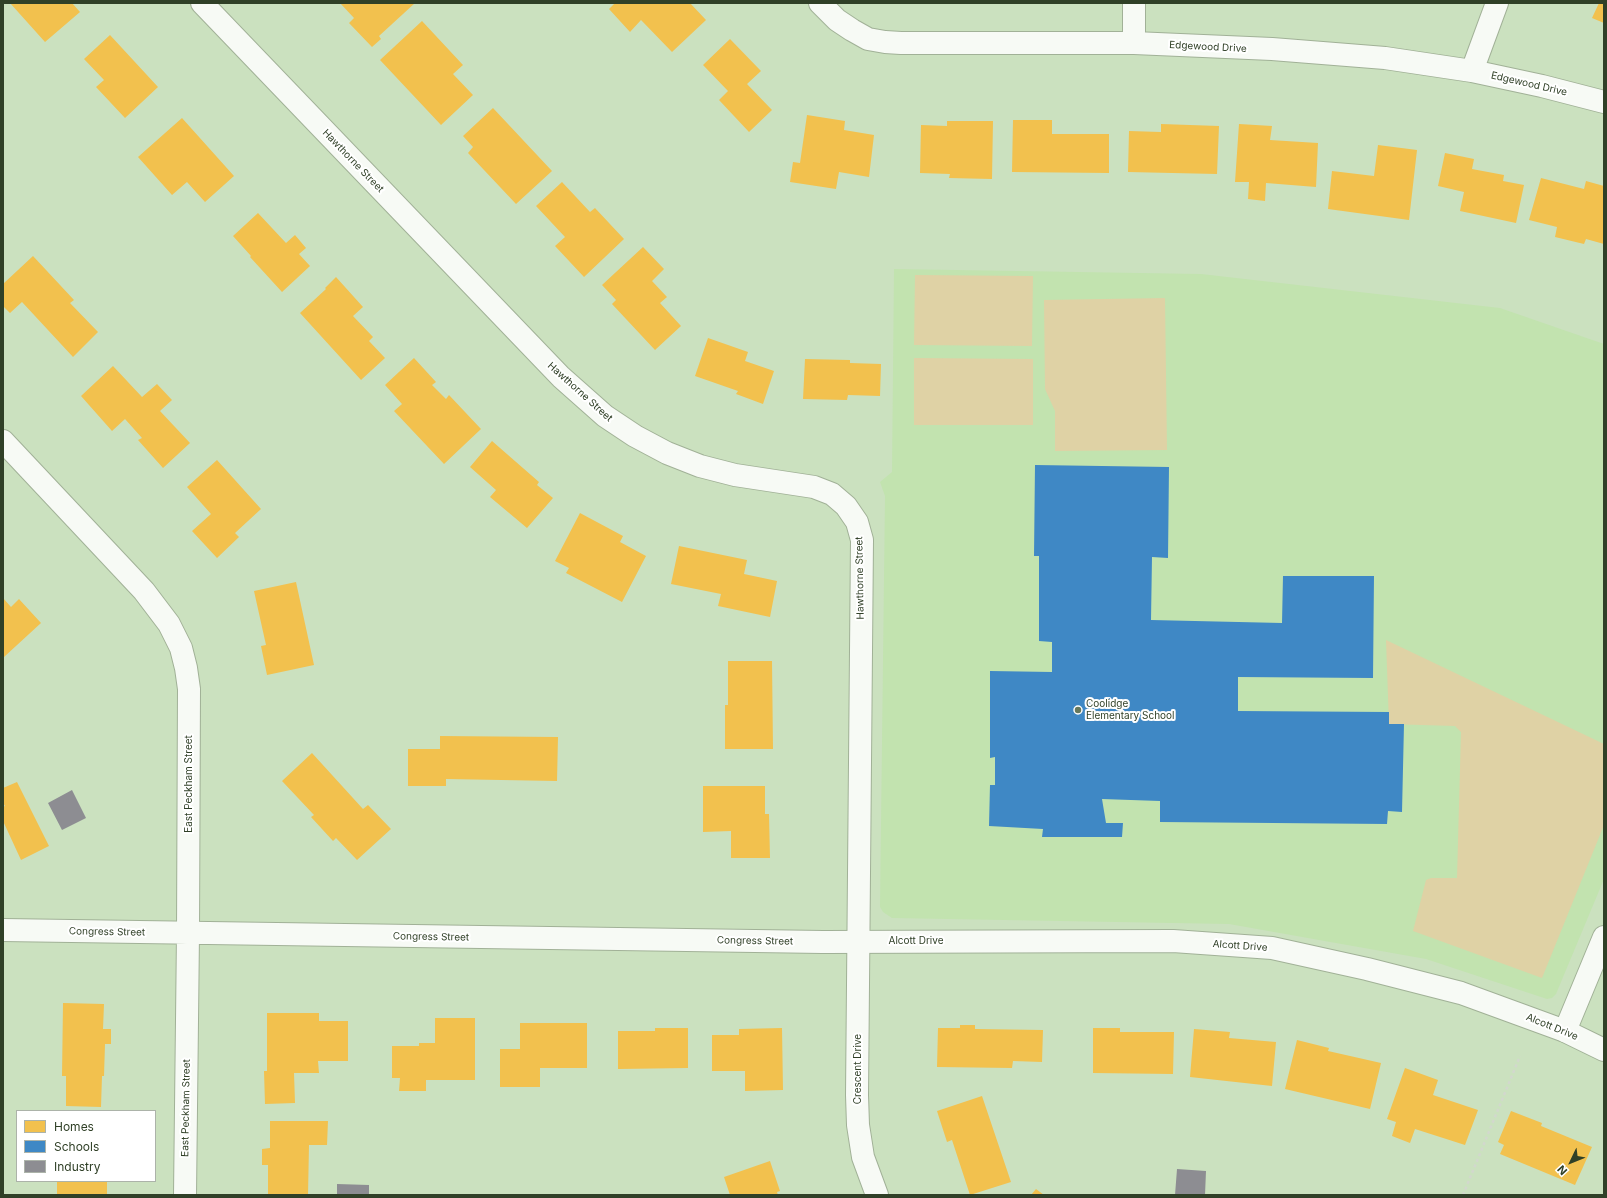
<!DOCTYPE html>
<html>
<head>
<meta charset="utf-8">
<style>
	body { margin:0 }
	#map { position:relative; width:1607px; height:1198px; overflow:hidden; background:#cbe1bf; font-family:Inter,sans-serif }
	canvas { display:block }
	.frame { position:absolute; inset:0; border:4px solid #304027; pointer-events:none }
	.legend { position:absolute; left:16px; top:1110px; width:140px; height:72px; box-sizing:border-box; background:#fff; border:1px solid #acb3a9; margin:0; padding:5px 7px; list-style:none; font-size:12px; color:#304027 }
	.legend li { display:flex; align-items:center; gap:8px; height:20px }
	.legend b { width:20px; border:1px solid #acb3a9 }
	.north { position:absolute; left:1551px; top:1142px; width:40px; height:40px; -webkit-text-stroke:3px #fff; paint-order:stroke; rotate:227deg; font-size:11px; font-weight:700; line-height:16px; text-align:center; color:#304027 }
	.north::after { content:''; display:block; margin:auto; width:14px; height:18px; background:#304027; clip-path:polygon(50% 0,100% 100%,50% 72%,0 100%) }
</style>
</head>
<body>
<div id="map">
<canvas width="1607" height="1198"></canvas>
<div class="frame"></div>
<ul class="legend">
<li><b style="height:11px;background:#f2c14e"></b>Homes</li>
<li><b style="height:11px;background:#3f88c5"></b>Schools</li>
<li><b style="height:11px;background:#8d8d92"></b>Industry</li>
</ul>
<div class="north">N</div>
</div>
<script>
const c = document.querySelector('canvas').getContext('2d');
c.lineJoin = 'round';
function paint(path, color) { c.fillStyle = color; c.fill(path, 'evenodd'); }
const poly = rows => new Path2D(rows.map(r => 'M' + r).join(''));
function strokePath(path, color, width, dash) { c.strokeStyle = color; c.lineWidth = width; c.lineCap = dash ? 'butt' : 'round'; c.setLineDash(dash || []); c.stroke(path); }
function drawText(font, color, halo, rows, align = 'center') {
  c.font = font + ' Inter,sans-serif'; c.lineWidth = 4; c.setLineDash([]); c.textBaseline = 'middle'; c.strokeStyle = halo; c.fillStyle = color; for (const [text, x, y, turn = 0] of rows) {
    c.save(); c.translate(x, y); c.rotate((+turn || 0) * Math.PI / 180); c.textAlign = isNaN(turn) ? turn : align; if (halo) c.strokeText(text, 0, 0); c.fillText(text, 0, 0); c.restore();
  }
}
const built = poly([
	[894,269,1201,274,1500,308,1604,344,1604,879,1556,994,1552,998,1547,999,1426,959,1229,924,892,918,883,912,880,907,885,496,880,482,892,472]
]);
const green = poly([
	[915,275,1033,276,1032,346,914,345],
	[1165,298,1167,450,1055,451,1055,411,1045,389,1044,300],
	[914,358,1033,359,1033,425,914,425],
	[1386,640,1604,744,1604,825,1542,978,1413,931,1426,880,1431,878,1457,878,1461,732,1455,726,1389,724]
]);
const homes = poly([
	[10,3,72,3,80,12,45,42],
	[340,3,415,3,379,36,381,39,372,47,349,23,354,18],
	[615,3,690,3,706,20,672,52,641,20,630,32,609,9],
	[1599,3,1604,3,1604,23,1592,18],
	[422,21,463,65,453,74,473,95,441,125,380,60],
	[110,35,158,87,125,118,96,87,104,80,84,59],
	[730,39,761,71,747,84,772,110,749,132,719,100,728,91,703,65],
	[493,108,552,171,516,204,468,153,473,147,463,136],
	[807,115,845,121,844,130,874,135,869,177,839,172,836,189,790,182,793,162,800,163],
	[182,118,234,176,205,202,187,182,172,195,138,157],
	[1013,120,1052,120,1052,134,1109,134,1109,173,1012,172],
	[947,121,993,121,992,179,949,178,950,174,920,173,921,125,947,126],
	[1161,124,1219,126,1217,174,1128,172,1129,131,1161,132],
	[1239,124,1272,126,1270,140,1318,143,1316,187,1266,183,1265,201,1248,199,1249,182,1235,182],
	[1378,145,1417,150,1409,220,1328,209,1332,171,1374,176],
	[1445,153,1474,159,1472,169,1504,175,1503,181,1524,185,1516,223,1460,211,1464,192,1438,186],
	[1541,178,1584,189,1586,181,1604,186,1604,244,1586,239,1584,244,1555,237,1557,227,1529,220],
	[562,182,590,212,595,208,624,239,584,277,555,246,565,237,536,206],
	[258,213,286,243,295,235,306,248,299,254,310,266,282,292,250,257,251,256,233,236],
	[643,247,664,269,652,281,667,297,660,303,681,326,655,350,612,304,616,300,602,285],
	[33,256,74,300,70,303,98,332,73,357,22,302,10,313,3,306,3,284],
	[336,277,363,307,353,316,373,337,369,341,385,358,361,380,300,313,326,289,325,288],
	[708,338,748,352,745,361,774,371,763,404,736,394,738,391,695,376],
	[414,358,436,382,432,385,446,399,449,395,481,429,444,464,394,411,402,404,385,385],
	[805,359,850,360,850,363,881,364,880,396,848,395,847,400,803,399],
	[113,366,142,397,157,384,172,400,160,411,190,443,163,468,138,440,142,438,125,419,112,431,81,396],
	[492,441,539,482,537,485,553,498,527,528,490,497,496,490,470,467],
	[217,460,261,509,235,533,239,537,217,558,192,531,211,514,187,487],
	[580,513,623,536,620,542,646,556,622,602,566,573,569,568,555,561],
	[679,546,747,560,744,574,777,581,770,617,718,606,721,594,671,584],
	[296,582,314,665,267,675,261,646,266,645,254,591],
	[3,598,11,607,19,599,41,623,4,657],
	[728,661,772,661,773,749,725,749,725,705,728,705],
	[440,736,558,737,557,781,446,779,446,786,408,786,408,749,440,749],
	[312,753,363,809,368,805,391,829,357,860,336,838,333,841,311,817,314,815,282,781],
	[17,782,49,846,21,860,3,821,3,807,5,806,3,803,3,788],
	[703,786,765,786,765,814,769,814,770,858,731,858,731,831,703,832],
	[63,1003,104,1004,103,1029,111,1029,111,1044,105,1044,104,1076,102,1076,101,1107,66,1106,66,1076,62,1076],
	[267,1013,319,1013,319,1021,348,1021,348,1061,318,1061,319,1073,294,1073,295,1103,265,1104,264,1071,267,1071],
	[435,1018,475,1018,475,1080,426,1080,426,1091,399,1091,400,1078,392,1078,392,1046,419,1046,419,1043,435,1043],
	[520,1023,587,1023,587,1068,540,1068,540,1087,500,1087,500,1049,520,1049],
	[960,1025,975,1025,975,1029,1043,1030,1042,1062,1013,1061,1012,1068,937,1067,938,1028,960,1028],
	[655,1028,688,1028,688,1068,618,1069,618,1031,655,1031],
	[782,1028,783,1090,745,1091,745,1071,712,1071,712,1035,739,1035,739,1029],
	[1093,1028,1120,1028,1120,1032,1174,1032,1173,1074,1093,1073],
	[1194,1029,1230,1032,1229,1038,1276,1042,1272,1086,1190,1077],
	[1297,1040,1329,1048,1328,1051,1381,1063,1370,1109,1285,1089],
	[1405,1068,1438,1080,1433,1095,1478,1110,1465,1145,1415,1129,1410,1143,1392,1136,1396,1122,1387,1119],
	[982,1096,1011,1182,970,1195,952,1140,947,1142,937,1111],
	[1511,1111,1542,1123,1541,1126,1592,1147,1575,1185,1500,1154,1504,1145,1498,1142],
	[270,1121,328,1121,327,1145,309,1145,308,1195,268,1195,268,1165,262,1165,262,1149,270,1148],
	[770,1161,780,1191,777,1192,778,1195,730,1195,724,1177],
	[57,1181,107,1181,107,1195,57,1195],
	[1036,1189,1044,1195,1031,1195]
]);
const schools = poly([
	[1035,465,1169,467,1168,558,1152,557,1151,620,1282,623,1283,576,1374,576,1373,678,1238,677,1238,711,1389,712,1389,724,1404,724,1402,812,1388,811,1387,824,1160,822,1160,801,1102,799,1106,823,1123,823,1122,837,1042,837,1043,829,989,826,990,785,995,785,995,757,990,758,990,671,1052,672,1052,642,1039,641,1039,556,1034,556]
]);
const industry = poly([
	[72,790,86,818,62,830,48,803],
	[1177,1169,1206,1171,1205,1195,1175,1195],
	[337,1184,369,1185,369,1195,337,1195]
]);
const path = poly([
	[1463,1195,1520,1056]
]);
const street = poly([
	[202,3,561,377,605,416,635,436,667,453,700,466,735,475,814,487,832,494,846,506,857,522,862,540,857,1095,858,1125,863,1157,877,1195],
	[820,3,837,20,852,30,868,39,885,42,901,43,1134,43,1272,49,1385,58,1472,71,1542,86,1604,102],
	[1134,43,1134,3],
	[1472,71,1497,3],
	[3,441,144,591,169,624,181,648,186,668,189,689,188,933],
	[1565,1031,1604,937]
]);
const secondary = poly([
	[3,930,823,942,1173,941,1272,948,1367,969,1461,993,1565,1031,1604,1050],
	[185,1195,188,933]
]);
const markers = [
	[1078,710,4,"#66785c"]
];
const streetNames = [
	["Edgewood Drive",1208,47,3],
	["Edgewood Drive",1529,84,13],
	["Hawthorne Street",353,161,46],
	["Hawthorne Street",580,392,42],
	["Hawthorne Street",860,578,-91],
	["East Peckham Street",189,784,-90],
	["Congress Street",107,932,1],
	["Congress Street",431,937,1],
	["Congress Street",755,941,1],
	["Alcott Drive",916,941],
	["Alcott Drive",1240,946,4],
	["Alcott Drive",1552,1027,22],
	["Crescent Drive",858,1069,-90],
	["East Peckham Street",186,1108,-89]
];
const poiNames = [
	["Coolidge",1086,704],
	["Elementary School",1086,716]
];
paint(built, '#c2e3af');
paint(green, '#dfd2a5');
paint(homes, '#f2c14e');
paint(schools, '#3f88c5');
paint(industry, '#8d8d92');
strokePath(street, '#a1b197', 24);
strokePath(secondary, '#a1b197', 24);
strokePath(path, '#d2d8cd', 2.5, [3, 3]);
strokePath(street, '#f7faf5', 22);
strokePath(secondary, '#f7faf5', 22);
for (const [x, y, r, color] of markers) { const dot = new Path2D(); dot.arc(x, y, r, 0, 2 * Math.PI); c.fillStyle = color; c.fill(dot); strokePath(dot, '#fff', 1.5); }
drawText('10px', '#304027', '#fff', streetNames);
drawText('10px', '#304027', '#fff', poiNames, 'left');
</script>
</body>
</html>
